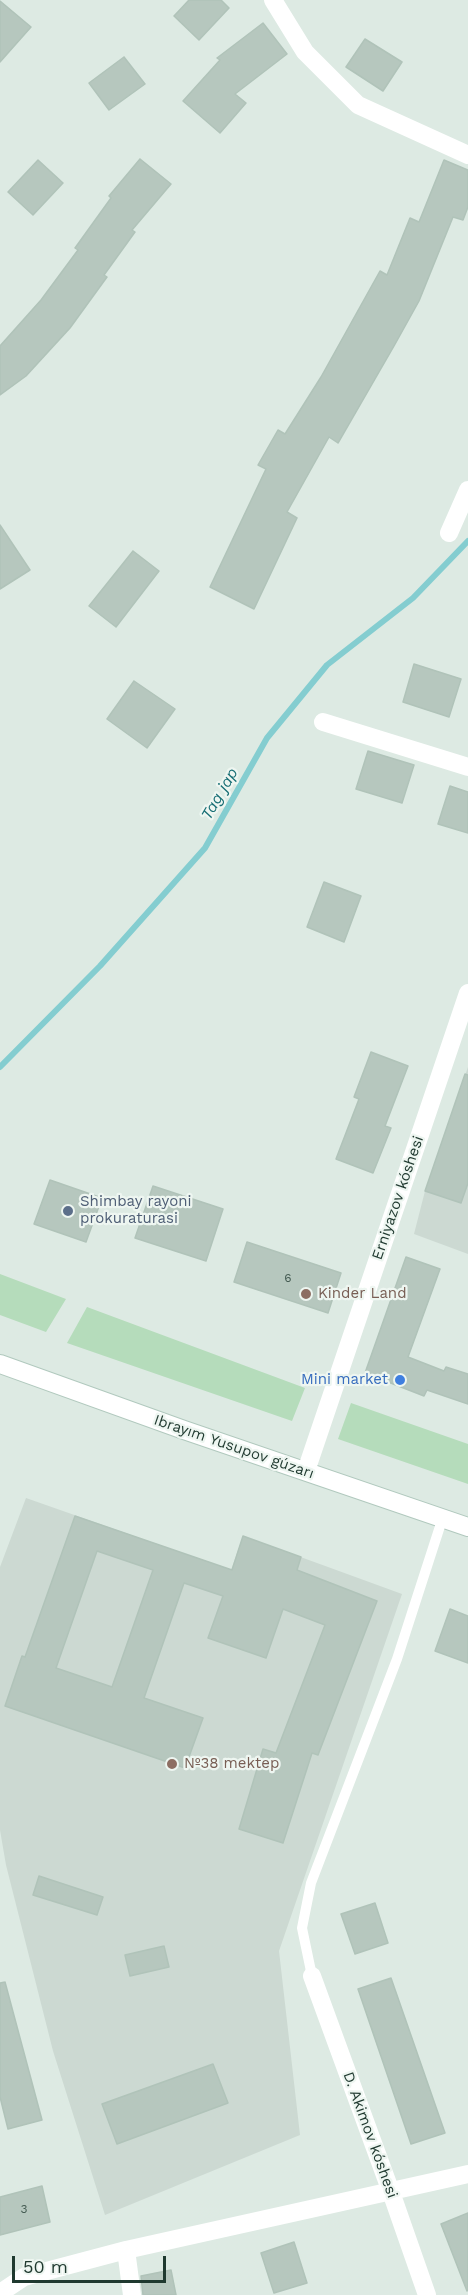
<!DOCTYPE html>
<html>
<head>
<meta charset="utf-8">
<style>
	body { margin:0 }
	#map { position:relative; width:468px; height:2295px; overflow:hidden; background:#ddeae3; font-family:"Work Sans",sans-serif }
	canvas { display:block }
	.scale { position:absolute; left:12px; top:2256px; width:154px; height:27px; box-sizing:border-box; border:3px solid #1f392f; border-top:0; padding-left:8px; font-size:18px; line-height:21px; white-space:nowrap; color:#1f392f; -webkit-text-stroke:4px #eef6f1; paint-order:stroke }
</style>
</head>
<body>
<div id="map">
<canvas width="468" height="2295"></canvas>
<div class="scale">50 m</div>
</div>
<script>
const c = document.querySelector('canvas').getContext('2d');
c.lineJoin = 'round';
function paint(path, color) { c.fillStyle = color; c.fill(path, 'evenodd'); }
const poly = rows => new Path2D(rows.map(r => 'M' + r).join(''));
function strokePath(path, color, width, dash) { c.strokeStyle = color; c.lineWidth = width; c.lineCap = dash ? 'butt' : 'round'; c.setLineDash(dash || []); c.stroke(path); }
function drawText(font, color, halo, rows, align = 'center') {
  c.font = font + ' "Work Sans",sans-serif'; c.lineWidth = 4.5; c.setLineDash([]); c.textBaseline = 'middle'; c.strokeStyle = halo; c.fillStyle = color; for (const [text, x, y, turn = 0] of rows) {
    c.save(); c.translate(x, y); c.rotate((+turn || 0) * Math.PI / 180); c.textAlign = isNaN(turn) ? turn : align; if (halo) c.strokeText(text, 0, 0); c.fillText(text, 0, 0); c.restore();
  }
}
const built = poly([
	[468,1067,468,1254,414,1234,425,1191],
	[26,1498,231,1570,243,1536,402,1594,279,1951,300,2135,105,2215,53,2051,6,1865,0,1830,0,1567]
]);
const green = poly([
	[0,1274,66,1299,46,1332,0,1315],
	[87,1307,305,1388,292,1421,67,1343],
	[351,1403,468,1444,468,1484,338,1439]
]);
const stream = poly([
	[0,1067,100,966,205,848,267,738,327,665,413,598,468,541]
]);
const building = poly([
	[189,0,221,0,229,8,199,40,174,16,189,0],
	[0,1,31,27,0,62,0,1],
	[263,23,287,54,235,94,246,103,220,133,183,101,220,60,217,58,263,23],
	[365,39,402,62,383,91,346,67,365,39],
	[124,57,145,84,109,110,89,83,124,57],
	[140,159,171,184,132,230,135,232,104,275,107,277,70,328,26,376,0,395,0,346,41,300,78,250,75,248,111,198,109,196,140,159],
	[38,160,63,183,33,215,8,192,38,160],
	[444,160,468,170,468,207,463,220,453,217,419,301,394,346,338,443,329,437,287,512,297,518,254,609,210,587,266,469,258,465,278,430,285,434,321,377,380,271,387,275,410,218,419,222,444,160],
	[0,525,30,570,0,589,0,525],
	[133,551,159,571,116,627,89,606,133,551],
	[414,664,461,679,449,717,403,702,414,664],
	[134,681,175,709,147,748,107,719,134,681],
	[368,751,414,765,402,803,356,789,368,751],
	[450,786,468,792,468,833,438,824,450,786],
	[324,882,361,896,344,942,307,927,324,882],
	[371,1052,408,1066,385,1126,391,1128,373,1173,336,1159,359,1099,354,1097,371,1052],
	[465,1074,468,1075,468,1183,461,1203,425,1191,465,1074],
	[50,1180,102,1198,86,1242,34,1224,50,1180],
	[153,1186,223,1209,206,1261,135,1238,153,1186],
	[247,1242,341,1273,328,1313,234,1282,247,1242],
	[406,1257,440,1269,408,1357,444,1371,446,1367,468,1374,468,1404,427,1390,424,1396,365,1373,406,1257],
	[75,1516,232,1570,243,1536,301,1557,297,1570,377,1601,318,1755,312,1753,283,1843,239,1829,263,1749,276,1753,325,1625,283,1609,266,1658,208,1638,223,1596,184,1583,144,1698,203,1718,185,1768,5,1706,22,1656,25,1657,75,1516],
	[97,1551,153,1570,112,1687,56,1668,97,1551],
	[450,1609,468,1616,468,1663,435,1651,450,1609],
	[39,1876,103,1897,97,1915,33,1895,39,1876],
	[375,1903,388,1943,355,1954,341,1914,375,1903],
	[164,1946,169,1967,130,1976,125,1955,164,1946],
	[391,1978,445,2133,411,2144,358,1989,391,1978],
	[5,1982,42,2120,8,2129,0,2097,0,1983,5,1982],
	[213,2064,228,2103,117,2144,102,2104,213,2064],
	[42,2186,50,2222,0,2235,0,2197,42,2186],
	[468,2213,468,2290,467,2291,441,2224,468,2213],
	[294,2242,307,2283,274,2293,261,2253,294,2242],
	[171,2270,176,2295,143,2295,141,2276,171,2270]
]);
const lane = poly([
	[312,1976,302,1928,311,1883,397,1659,443,1517]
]);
const street = poly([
	[273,0,305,52,358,105,468,155],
	[449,533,468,490],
	[323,722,468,767],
	[306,1471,468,993],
	[312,1976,391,2192,427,2295],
	[126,2250,132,2295],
	[0,2293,24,2277,126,2250,468,2174]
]);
const secondary = poly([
	[0,1364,184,1430,468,1527]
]);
const markers = [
	[68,1211,6,"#5c6f8a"],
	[306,1294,6,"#8d6e63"],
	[400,1380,6,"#3f7fe0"],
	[172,1764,6,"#8d6e63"]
];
const numberNames = [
	["6",288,1278],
	["3",24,2209]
];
const streetNames = [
	["Erniyazov kóshesi",398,1198,-71],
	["Ibrayım Yusupov gúzarı",234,1447,19],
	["D. Akimov kóshesi",370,2135,70]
];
const serviceNames = [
	["Shimbay rayoni",80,1202],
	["prokuraturasi",80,1219]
];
const educationNames = [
	["Kinder Land",318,1294],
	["№38 mektep",184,1764]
];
const shopNames = [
	["Mini market",388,1380]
];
const waterNames = [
	["Tag jap",220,794,-60]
];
paint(built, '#ccd9d2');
paint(green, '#b5dcbb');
strokePath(stream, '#84cdd0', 6);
paint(building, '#b6c7be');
strokePath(building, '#b0c3b9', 1.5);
strokePath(secondary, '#b1c9be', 20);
strokePath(lane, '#fff', 10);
strokePath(street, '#fff', 18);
strokePath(secondary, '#fff', 18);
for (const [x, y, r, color] of markers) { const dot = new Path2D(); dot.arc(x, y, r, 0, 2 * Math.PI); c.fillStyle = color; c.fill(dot); strokePath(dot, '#eef6f1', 2); }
drawText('12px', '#455c53', null, numberNames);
drawText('15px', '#1f392f', '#eef6f1', streetNames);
drawText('15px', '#4e5e75', '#eef6f1', serviceNames, 'left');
drawText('15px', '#785e54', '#eef6f1', educationNames, 'left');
drawText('15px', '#366cbe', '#eef6f1', shopNames, 'right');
drawText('italic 16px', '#196f75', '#eef6f1', waterNames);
</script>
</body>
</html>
